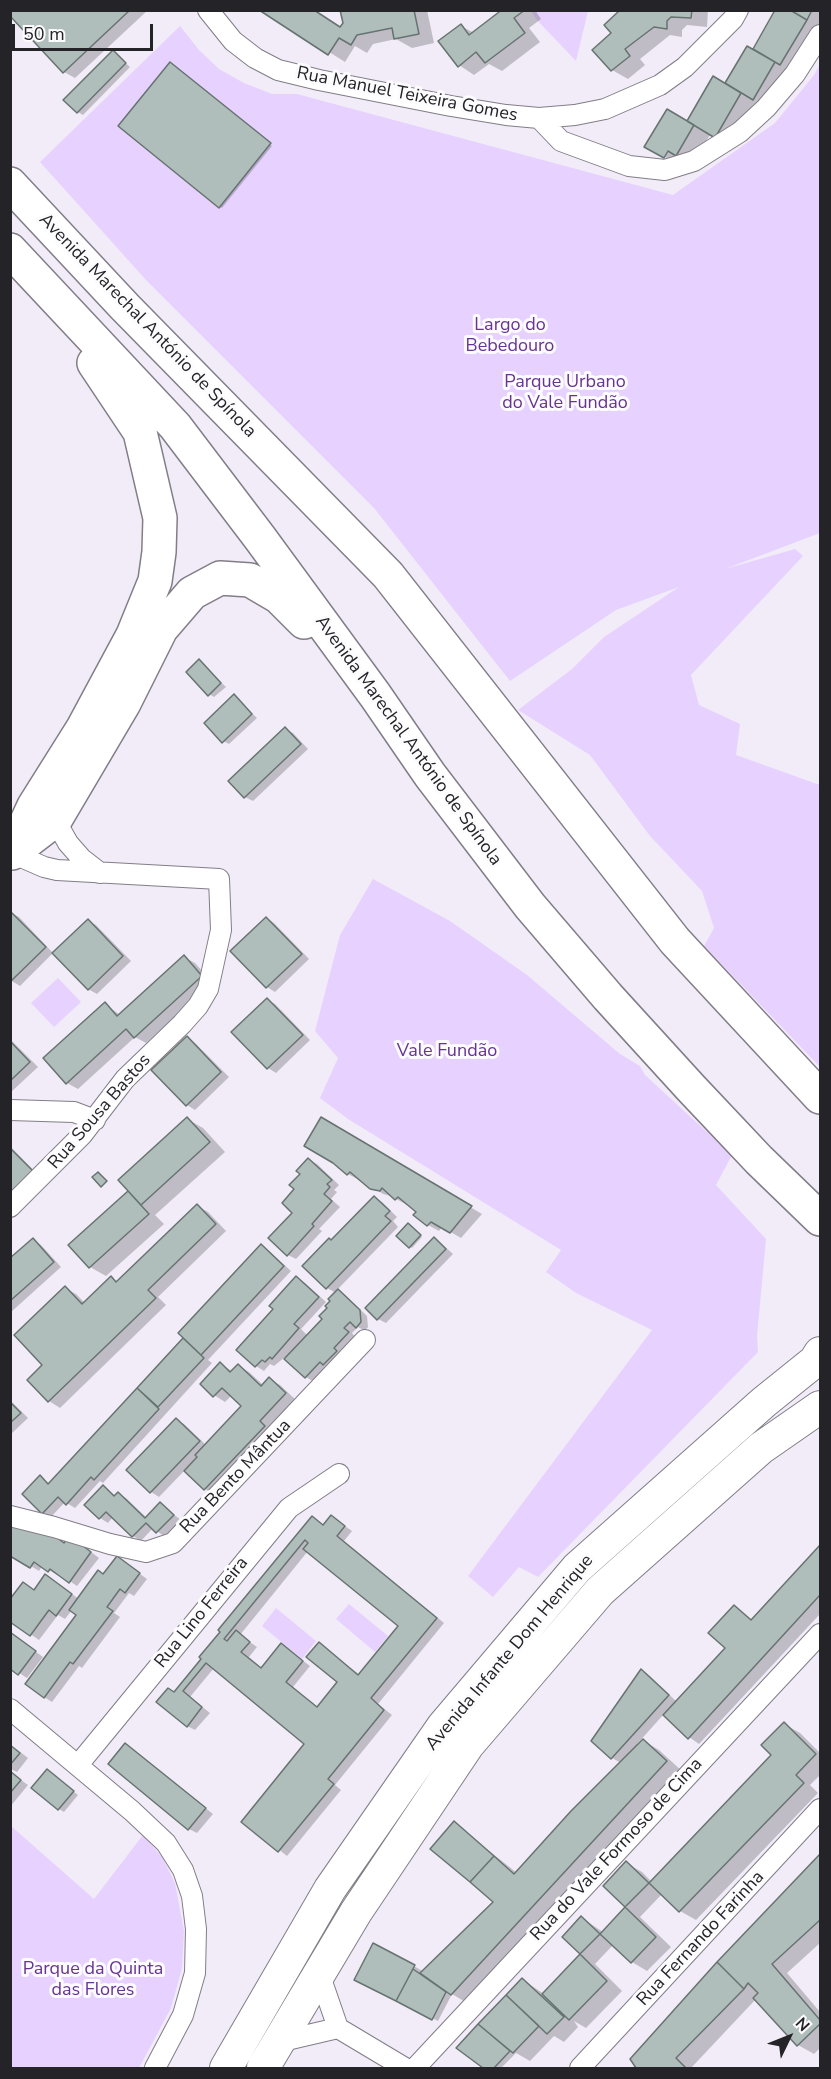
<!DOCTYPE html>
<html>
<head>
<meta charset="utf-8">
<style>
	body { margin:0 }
	#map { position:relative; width:831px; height:2079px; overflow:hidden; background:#f1ecf7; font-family:"Nunito Sans",sans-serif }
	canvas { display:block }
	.frame { position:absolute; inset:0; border:12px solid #242327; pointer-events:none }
	.north { position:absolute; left:759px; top:2007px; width:60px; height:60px; -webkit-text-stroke:4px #fcfbfd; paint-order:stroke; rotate:47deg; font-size:16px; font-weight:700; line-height:24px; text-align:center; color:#242327 }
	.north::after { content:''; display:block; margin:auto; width:21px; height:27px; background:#242327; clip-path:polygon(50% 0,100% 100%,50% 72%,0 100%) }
	.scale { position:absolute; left:12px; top:24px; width:141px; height:27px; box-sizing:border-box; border:3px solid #242327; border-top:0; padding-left:8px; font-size:18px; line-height:21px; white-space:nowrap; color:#242327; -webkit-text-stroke:4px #fcfbfd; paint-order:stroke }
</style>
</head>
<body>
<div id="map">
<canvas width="831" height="2079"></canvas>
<div class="frame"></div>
<div class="north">N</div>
<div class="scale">50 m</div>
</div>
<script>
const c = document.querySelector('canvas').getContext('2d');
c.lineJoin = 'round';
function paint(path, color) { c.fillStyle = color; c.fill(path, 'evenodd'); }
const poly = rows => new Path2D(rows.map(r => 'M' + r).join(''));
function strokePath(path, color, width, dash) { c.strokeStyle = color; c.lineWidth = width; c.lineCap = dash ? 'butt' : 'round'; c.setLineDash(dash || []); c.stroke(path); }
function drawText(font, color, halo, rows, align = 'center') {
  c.font = font + ' "Nunito Sans",sans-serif'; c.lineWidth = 6; c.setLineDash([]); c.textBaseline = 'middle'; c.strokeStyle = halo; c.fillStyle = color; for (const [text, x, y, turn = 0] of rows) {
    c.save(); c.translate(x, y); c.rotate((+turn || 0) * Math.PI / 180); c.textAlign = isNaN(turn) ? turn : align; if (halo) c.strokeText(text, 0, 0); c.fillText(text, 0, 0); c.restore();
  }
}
const green = poly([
	[531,11,588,11,576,61,536,19],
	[180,26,199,50,219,69,244,83,272,94,297,94,673,195,775,123,814,75,820,64,820,533,725,569,795,549,803,556,691,675,699,705,740,724,736,755,820,785,820,1067,704,946,714,928,702,891,650,836,590,755,518,710,572,669,604,637,679,587,616,610,510,681,374,508,146,280,40,162],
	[373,879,450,921,527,975,620,1054,640,1066,645,1075,732,1155,716,1185,766,1239,757,1336,758,1352,538,1577,519,1567,493,1597,468,1576,652,1330,576,1293,546,1272,561,1250,348,1119,320,1098,338,1058,315,1031,340,935],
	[58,978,81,1002,54,1027,31,1003],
	[349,1604,388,1636,375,1652,336,1619],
	[276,1608,316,1641,302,1659,262,1626],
	[11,1826,94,1899,143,1835,162,1857,175,1883,184,1931,182,1968,171,2008,139,2068,11,2068]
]);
const shadow = poly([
	[10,10,148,10,75,78,64,72],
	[262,10,341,28,345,23,342,10,427,10,434,43,412,48,396,39,373,44,367,53,355,46,345,62],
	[498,10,535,10,541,19,529,28,540,42,502,71,489,64,474,75,459,65,461,26,474,33,502,12],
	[622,10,708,10,707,27,687,25,682,30,682,37,670,35,640,59,645,65,628,79,612,70,613,33],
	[777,10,820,10,820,32,769,108,758,101,731,145,711,133,693,163,681,166,646,146,687,123,725,85,747,48,753,51],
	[113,52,130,67,83,115,78,112],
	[172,65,272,146,222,208,220,207],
	[199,661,226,687,214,697,209,694],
	[234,696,257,718,229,744,223,741],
	[285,729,293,733,308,749,253,801,245,797],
	[10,912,19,917,53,953,20,986,10,980],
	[266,918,274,923,309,959,275,992,267,987],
	[88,921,96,925,131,961,97,994,88,989],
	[184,957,195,963,212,982,146,1043,135,1037,78,1089,67,1083,105,1004,120,1015],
	[267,1000,275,1004,310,1040,276,1073,268,1068,233,1032],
	[187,1038,195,1043,229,1077,195,1110,187,1105],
	[10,1039,38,1067,10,1093],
	[187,1119,203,1128,225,1152,155,1215,164,1224,106,1276,90,1267,70,1245,130,1191],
	[321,1119,482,1214,461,1238,442,1227,439,1231,428,1225,408,1203,407,1205,391,1196,383,1194,360,1179,359,1180,348,1174],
	[10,1146,43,1180,10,1211],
	[308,1160,317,1164,339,1185,334,1190,337,1192,331,1199,340,1207,319,1229,322,1231,296,1259,288,1255,296,1189],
	[374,1198,382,1202,397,1217,393,1221,398,1227,337,1290,346,1296,367,1316,368,1327,365,1331,358,1327,352,1333,356,1338,314,1382,306,1377,285,1357,274,1366,270,1364,264,1371,256,1366,238,1350,275,1309,297,1278,305,1283,326,1302,301,1329,308,1336,324,1319,336,1293,327,1288,332,1241],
	[197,1206,208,1212,226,1231,158,1297,166,1305,60,1408,49,1401,29,1380,45,1365,65,1288,76,1294,85,1303,111,1278,118,1282],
	[411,1226,422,1237,412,1248,410,1247],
	[434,1239,442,1244,453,1254,386,1323,378,1319],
	[33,1240,41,1245,61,1267,10,1313,10,1260],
	[261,1246,269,1251,291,1271,208,1360,212,1363,103,1483,100,1481,75,1508,65,1502,51,1517,43,1513,40,1477,50,1484,186,1338],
	[221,1364,233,1372,238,1366,249,1372,263,1385,269,1379,280,1385,296,1400,216,1496,205,1489,185,1470,159,1497,151,1492,128,1470,176,1420,184,1424,206,1445,243,1406,232,1395,225,1402,214,1395],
	[10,1400,28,1418,10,1435],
	[103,1487,116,1496,118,1494,126,1498,147,1518,160,1504,181,1520,165,1537,153,1528,141,1541,133,1536,113,1517,108,1523,100,1518],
	[332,1517,352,1531,344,1541,444,1623,378,1704,392,1715,335,1785,341,1790,287,1856,243,1821,306,1744,214,1668,190,1697,210,1713,195,1730,187,1726,175,1693,312,1518,324,1526],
	[308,1551,400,1626,360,1675,319,1644,339,1682,318,1708,293,1687,310,1666,282,1645,263,1669,249,1657,257,1647,240,1635],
	[78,1542,99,1558,77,1586,58,1573,57,1575,42,1566,39,1571,11,1554],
	[820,1547,820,1614,699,1744,689,1737,664,1714,637,1744,639,1746,644,1741,659,1750,682,1771,467,2003,452,1994,438,2021,364,1984,414,1966,424,1972,496,1902,454,1823,517,1873,621,1763,612,1758,642,1671,650,1676,677,1702,727,1648,734,1607,753,1620],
	[422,1972,443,1988,442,1990,420,1975],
	[125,1563,147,1579,134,1596,129,1593,114,1613,120,1617,82,1668,79,1666,52,1702,44,1697,78,1615,72,1610,65,1619,58,1615,39,1640,10,1620,46,1576,79,1599,104,1576],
	[10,1633,43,1657,27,1678,10,1667],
	[784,1724,800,1733,820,1753,820,1775,810,1785,818,1793,696,1920,680,1911,662,1894,640,1917,671,1947,647,1971,632,1962,613,1945,595,1964,622,1991,586,2028,574,2021,578,2027,564,2042,554,2036,530,2061,516,2053,501,2068,486,2068,458,2047,523,1980,544,1994,582,1954,564,1937,582,1918,603,1932,627,1907,605,1886,626,1863,642,1872,652,1882,774,1755],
	[10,1744,28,1758,17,1772,11,1769],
	[126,1745,213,1814,197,1833,189,1829],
	[10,1772,28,1785,10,1807],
	[52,1774,78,1795,64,1812,59,1809],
	[820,1856,820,1943,787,1973,820,2012,820,2048,814,2054,798,2045,756,1999,691,2068,633,2068,718,1963]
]);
const building = poly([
	[10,10,130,10,63,73,10,16,10,10],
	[259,10,314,10,340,27,343,23,340,10,414,10,419,34,394,39,392,28,357,35,351,45,339,38,328,55,259,10],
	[498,10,525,10,514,18,525,33,485,63,476,52,458,67,438,41,461,24,469,35,499,12,498,10],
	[620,10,692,10,691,18,671,17,667,21,667,29,654,27,625,49,630,56,611,71,592,50,611,33,604,25,620,10],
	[775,10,790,10,807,20,780,65,753,49,775,10],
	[790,10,812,10,807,20,790,10],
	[747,46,775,62,753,100,725,83,747,46],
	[113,50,126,63,77,113,63,100,113,50],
	[170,62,271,143,219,208,118,126,170,62],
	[713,76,741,93,715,138,687,121,713,76],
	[667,109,694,125,676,156,668,151,664,158,644,147,667,109],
	[199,659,221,683,208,696,186,672,199,659],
	[234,694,252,714,222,743,204,723,234,694],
	[285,727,301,744,244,798,228,781,285,727],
	[10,911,46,947,10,982,10,911],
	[266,917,302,954,266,988,230,951,266,917],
	[88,919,123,956,88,990,52,953,88,919],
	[184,955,202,976,134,1038,126,1029,66,1084,43,1058,105,1002,117,1016,184,955],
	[267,998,303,1035,267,1069,231,1032,267,998],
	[187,1036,221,1072,186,1106,151,1070,187,1036],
	[10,1041,30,1062,10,1081,10,1041],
	[187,1117,210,1142,141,1205,118,1180,187,1117],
	[321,1117,472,1206,450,1233,431,1222,427,1226,413,1215,416,1212,398,1197,395,1200,382,1188,380,1191,370,1189,350,1172,347,1175,333,1163,304,1146,321,1117],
	[10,1148,36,1174,10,1199,10,1148],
	[308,1158,332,1180,327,1184,330,1187,324,1194,332,1201,312,1224,314,1226,287,1256,268,1238,292,1213,282,1203,294,1189,289,1185,300,1174,296,1171,308,1158],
	[98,1172,107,1181,101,1187,92,1177,98,1172],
	[128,1191,149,1214,89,1268,68,1245,128,1191],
	[374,1196,390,1211,385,1216,391,1221,326,1289,302,1266,329,1238,331,1240,374,1196],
	[197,1204,216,1224,148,1290,156,1298,48,1402,27,1380,42,1365,14,1335,65,1286,82,1304,111,1276,116,1282,197,1204],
	[408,1223,421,1235,409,1248,396,1236,408,1223],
	[434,1237,446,1249,377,1320,365,1308,434,1237],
	[33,1238,54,1262,10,1301,10,1258,33,1238],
	[261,1244,284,1266,201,1355,178,1333,261,1244],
	[296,1276,319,1297,294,1324,299,1328,272,1359,270,1357,265,1362,262,1360,255,1367,236,1350,273,1309,269,1306,296,1276],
	[338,1289,360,1310,361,1322,356,1328,350,1322,344,1328,349,1332,334,1348,337,1351,323,1365,320,1362,305,1378,284,1359,322,1319,319,1316,327,1308,325,1306,330,1301,328,1299,338,1289],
	[183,1338,204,1358,158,1407,137,1388,183,1338],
	[220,1362,230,1372,238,1364,261,1386,269,1377,286,1393,260,1421,265,1426,204,1490,184,1471,197,1457,195,1455,241,1406,222,1388,213,1397,200,1384,220,1362],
	[137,1388,159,1409,94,1480,91,1477,66,1505,58,1497,42,1514,22,1494,40,1475,48,1484,137,1388],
	[10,1402,21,1413,10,1423,10,1402],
	[176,1418,200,1441,150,1493,126,1470,176,1418],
	[103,1485,114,1496,118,1492,145,1518,160,1502,174,1515,156,1533,146,1523,132,1537,106,1512,99,1519,84,1505,103,1485],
	[331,1515,345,1526,337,1536,437,1618,371,1698,384,1710,328,1779,334,1784,278,1852,241,1822,304,1744,206,1663,183,1691,202,1707,187,1727,156,1702,168,1688,174,1692,201,1659,199,1657,220,1632,218,1630,312,1516,323,1525,331,1515],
	[305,1540,308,1543,303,1549,398,1626,358,1675,319,1642,306,1657,337,1682,317,1707,286,1682,303,1661,281,1643,261,1668,241,1652,250,1642,236,1630,227,1641,224,1639,305,1540],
	[16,1520,48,1531,64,1543,69,1535,91,1552,69,1583,50,1569,48,1572,34,1562,30,1568,10,1556,10,1526,16,1520],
	[820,1545,820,1595,688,1739,663,1715,725,1648,708,1633,734,1605,751,1620,820,1545],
	[117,1556,140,1573,125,1593,120,1589,107,1607,113,1611,73,1664,70,1662,44,1698,25,1684,76,1615,69,1610,98,1570,103,1574,117,1556],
	[45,1574,72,1594,56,1616,49,1610,30,1636,10,1622,10,1599,23,1582,34,1590,45,1574],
	[10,1632,36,1651,18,1675,10,1669,10,1632],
	[641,1669,669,1695,611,1759,591,1741,641,1669],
	[784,1722,816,1754,796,1775,804,1783,679,1912,649,1883,771,1755,761,1745,784,1722],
	[643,1739,667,1761,451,1995,420,1973,493,1902,470,1882,494,1856,514,1874,571,1811,643,1739],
	[125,1743,206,1808,188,1830,108,1764,125,1743],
	[10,1745,20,1753,10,1765,10,1745],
	[47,1769,74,1791,58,1810,31,1788,47,1769],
	[10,1771,21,1780,10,1793,10,1771],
	[454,1821,494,1856,470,1882,430,1849,454,1821],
	[820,1854,820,1920,772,1964,820,2020,820,2024,797,2046,753,1998,758,1993,748,1983,744,1989,717,1962,820,1854],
	[626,1861,649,1883,625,1907,603,1886,626,1861],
	[625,1907,656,1937,631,1963,600,1934,625,1907],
	[581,1916,600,1934,580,1954,562,1937,581,1916],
	[373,1943,415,1965,396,2001,354,1980,373,1943],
	[580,1954,607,1981,569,2020,542,1994,580,1954],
	[717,1962,744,1989,676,2058,686,2068,636,2068,630,2059,717,1962],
	[413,1969,446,1992,432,2020,396,2001,413,1969],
	[522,1978,564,2017,547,2034,506,1995,522,1978],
	[506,1995,539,2026,513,2053,478,2024,506,1995],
	[478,2024,510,2051,494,2068,483,2068,456,2048,478,2024]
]);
const minor = poly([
	[208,10,233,41,255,58,278,70,319,80,451,106,506,115,539,118,575,115,605,109,660,85,685,67,733,19,738,10],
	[539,118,561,141,629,166,665,170,694,161,740,132,766,108,795,74,820,35],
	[55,820,68,843,82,859,100,873],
	[10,1110,74,1112,95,1120],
	[10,1207,82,1135,125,1079,182,1024,198,1006,208,989,221,930,219,879,57,870,44,867,12,853],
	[10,1516,54,1527,110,1544,146,1552,173,1543,365,1340],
	[10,1709,132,1811,166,1843,183,1870,192,1896,196,1929,195,1973,183,2015,155,2068],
	[78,1765,289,1508,339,1474],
	[319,1973,338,2028,405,2068],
	[278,2042,338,2028],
	[415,2068,820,1634],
	[580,2068,820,1809]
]);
const primary = poly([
	[226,2068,330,1889,443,1726,577,1568,764,1402,815,1361,820,1353],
	[263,2068,356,1912,468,1745,600,1591,761,1448,820,1407]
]);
const trunk = poly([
	[10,184,125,307,388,575,675,941,820,1097],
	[10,250,175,426,260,538,375,695,430,775,530,906,608,997,691,1088,759,1160,820,1219],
	[16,850,55,820,124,703,161,629,192,593,220,578,250,580,279,597,304,622],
	[12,853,34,806,83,728,133,635,155,581,159,552,160,518,140,432,94,363]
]);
const streetNames = [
	["Rua Manuel Teixeira Gomes",407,95,11],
	["Avenida Marechal António de Spínola",147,326,46],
	["Avenida Marechal António de Spínola",408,741,54],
	["Rua Sousa Bastos",100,1112,-49],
	["Rua Bento Mântua",236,1477,-46],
	["Rua Lino Ferreira",202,1613,-51],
	["Avenida Infante Dom Henrique",510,1653,-50],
	["Rua do Vale Formoso de Cima",617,1850,-47],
	["Rua Fernando Farinha",701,1939,-47]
];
const parkNames = [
	["Largo do",510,326],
	["Bebedouro",510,347],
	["Parque Urbano",565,383],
	["do Vale Fundão",565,404],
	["Vale Fundão",447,1052],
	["Parque da Quinta",93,1970],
	["das Flores",93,1991]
];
paint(green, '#e7d2ff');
paint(shadow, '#0003');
paint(building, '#b0bebb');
strokePath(building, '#667370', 1.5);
strokePath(minor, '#827d87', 22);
strokePath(primary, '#827d87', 34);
strokePath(trunk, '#827d87', 36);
strokePath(minor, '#fff', 20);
strokePath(primary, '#fff', 32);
strokePath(trunk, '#fff', 33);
drawText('18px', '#242327', '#fcfbfd', streetNames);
drawText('18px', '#673492', '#fcfbfd', parkNames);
</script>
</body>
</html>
